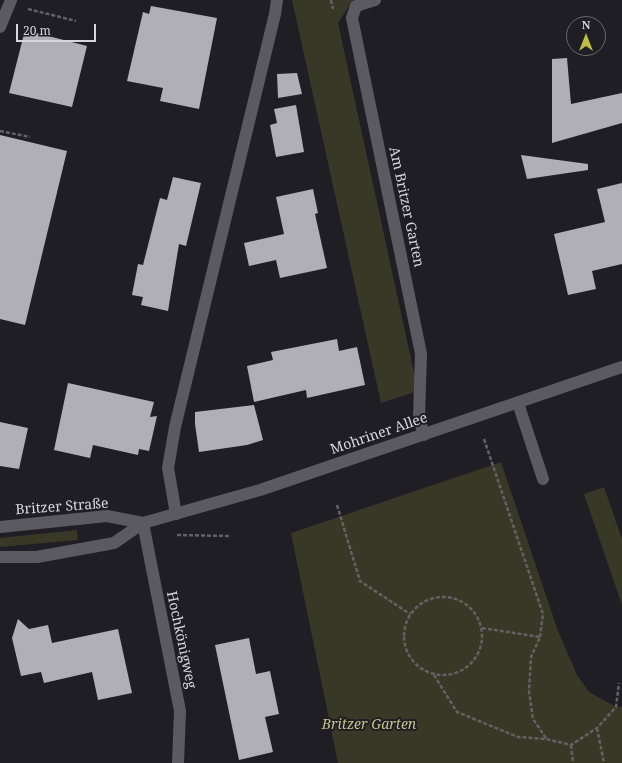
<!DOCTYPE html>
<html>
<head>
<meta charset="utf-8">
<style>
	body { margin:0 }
	#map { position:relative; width:622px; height:763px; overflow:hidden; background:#1f1e24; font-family:"Noto Serif",serif }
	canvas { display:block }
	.north { position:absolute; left:566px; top:16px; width:40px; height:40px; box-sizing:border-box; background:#1f1e24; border:1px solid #69686d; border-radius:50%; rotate:0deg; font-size:11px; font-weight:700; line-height:16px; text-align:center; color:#d7d6da }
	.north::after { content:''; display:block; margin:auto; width:14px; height:18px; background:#bebe42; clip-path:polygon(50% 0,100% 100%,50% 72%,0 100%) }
	.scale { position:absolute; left:16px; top:24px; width:80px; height:18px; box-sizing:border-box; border:2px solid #d7d6da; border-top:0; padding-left:5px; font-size:12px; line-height:14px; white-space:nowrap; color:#d7d6da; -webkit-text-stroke:3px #1f1e24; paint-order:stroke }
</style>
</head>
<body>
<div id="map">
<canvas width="622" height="763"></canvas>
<div class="north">N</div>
<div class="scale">20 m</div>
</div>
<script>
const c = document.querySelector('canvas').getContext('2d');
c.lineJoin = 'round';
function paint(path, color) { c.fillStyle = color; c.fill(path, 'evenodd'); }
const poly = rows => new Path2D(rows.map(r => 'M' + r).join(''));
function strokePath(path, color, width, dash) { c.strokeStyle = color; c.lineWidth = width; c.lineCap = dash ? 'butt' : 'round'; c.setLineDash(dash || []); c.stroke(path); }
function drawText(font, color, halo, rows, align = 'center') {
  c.font = font + ' "Noto Serif",serif'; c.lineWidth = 4; c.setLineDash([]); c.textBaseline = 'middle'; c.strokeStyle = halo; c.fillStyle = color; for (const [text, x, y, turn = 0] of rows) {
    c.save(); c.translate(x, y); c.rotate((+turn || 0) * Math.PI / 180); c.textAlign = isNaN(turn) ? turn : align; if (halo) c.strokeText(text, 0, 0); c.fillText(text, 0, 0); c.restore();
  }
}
const green = poly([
	[292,0,353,0,338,23,418,391,381,403],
	[501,462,558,631,577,675,589,692,616,707,622,707,622,763,338,763,291,533],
	[604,487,622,539,622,605,584,494],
	[77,530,78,540,0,547,0,538]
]);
const building = poly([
	[151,6,217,18,199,109,160,101,163,88,127,81,143,12,149,14],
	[25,30,87,46,72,107,9,93],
	[567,58,571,104,622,93,622,123,552,143,552,59],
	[297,73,302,94,278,98,277,74],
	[296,105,304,152,276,157,270,125,277,123,274,109],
	[0,135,67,151,25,325,0,319],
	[521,155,588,164,588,170,527,179],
	[173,177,201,183,186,246,179,244,168,311,141,305,143,297,132,295,138,264,143,265,160,198,167,200],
	[622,183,622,264,592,271,596,289,568,295,554,234,605,222,597,189],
	[313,189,318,213,315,214,327,268,280,278,276,260,249,266,244,243,284,234,276,197],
	[337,339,339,351,357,347,365,385,307,398,306,390,254,402,247,366,273,360,271,352],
	[68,383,154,402,150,417,157,416,149,451,139,449,138,455,93,445,90,458,54,450],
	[254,405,263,440,247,445,199,452,195,424,195,412],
	[0,422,28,428,19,469,0,466],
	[18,619,29,629,48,625,52,643,118,629,132,693,98,700,92,672,44,683,41,672,21,676,12,638],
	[249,638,256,674,270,671,279,714,265,717,273,752,239,760,215,645]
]);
const path = poly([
	[331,0,333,9],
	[28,9,76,21],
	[0,131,30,137],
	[484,439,543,614,540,637],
	[337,505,360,581,410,614],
	[177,535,230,536],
	'404 636a39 39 0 1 1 78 0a39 39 0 1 1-78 0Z',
	[482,628,540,637,531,657,529,691,533,719,546,738],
	[434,675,457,712,518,737,546,739,571,745,597,728,616,707,619,683],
	[597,728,604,763],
	[571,745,573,763]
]);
const lane = poly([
	[518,403,543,479],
	[176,514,168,468,175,427,275,14,277,0]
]);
const street = poly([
	[375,0,356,6,352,18,419,344,421,354,419,418,424,435],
	[0,27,11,0],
	[143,523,180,711,178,763]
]);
const secondary = poly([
	[0,527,107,516,143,523],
	[0,557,37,557,114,543,143,523,260,490,622,367]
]);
const streetNames = [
	["Am Britzer Garten",406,207,78],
	["Mohriner Allee",379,434,-19],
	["Britzer Straße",62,507,-4],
	["Hochkönigweg",181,640,78]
];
const parkNames = [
	["Britzer Garten",369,725]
];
paint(green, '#383826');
paint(building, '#b0aeb6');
strokePath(path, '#626166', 2.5, [4, 2]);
strokePath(lane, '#5c5a61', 12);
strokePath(street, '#5c5a61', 12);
strokePath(secondary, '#5c5a61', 12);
drawText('14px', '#d7d6da', '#1f1e24', streetNames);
drawText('italic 14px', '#c3c589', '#1f1e24', parkNames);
</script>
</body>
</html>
